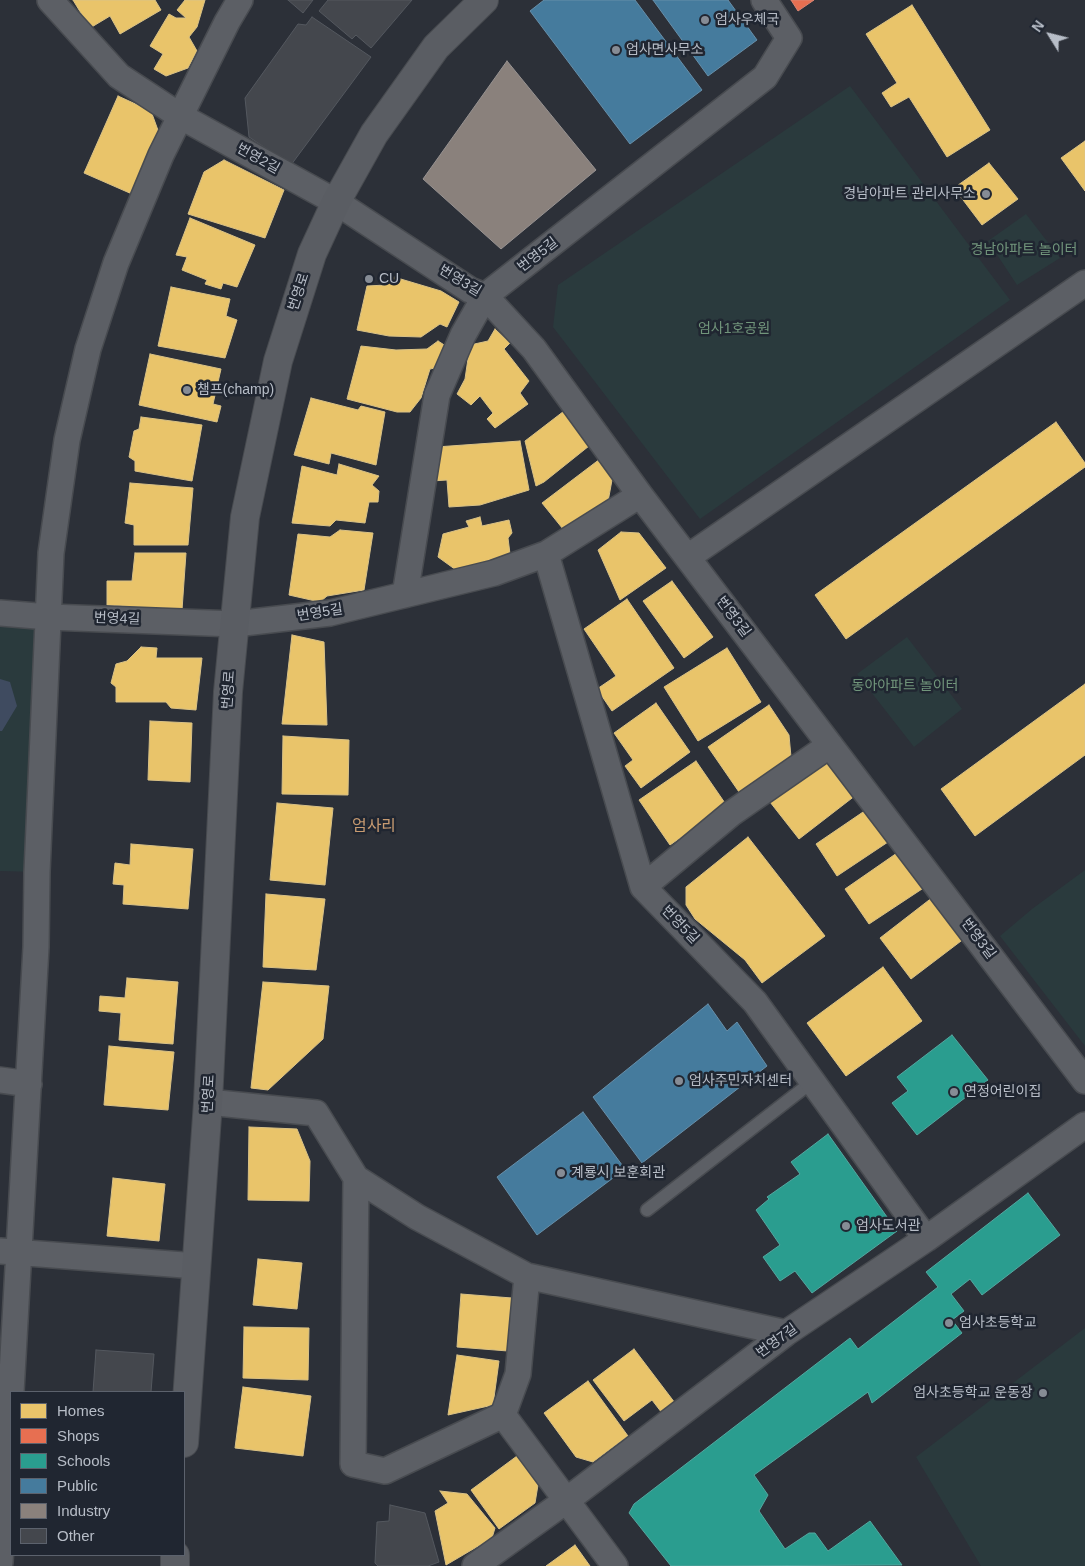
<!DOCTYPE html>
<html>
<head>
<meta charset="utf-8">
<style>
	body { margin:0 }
	#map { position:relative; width:1085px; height:1566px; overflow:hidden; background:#2c3038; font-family:Helvetica,sans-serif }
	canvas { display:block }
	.legend { position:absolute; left:10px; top:1391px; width:175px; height:165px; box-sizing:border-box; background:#202631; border:1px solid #5c626d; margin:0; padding:6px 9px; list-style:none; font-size:15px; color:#b7bdc7 }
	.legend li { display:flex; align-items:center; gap:10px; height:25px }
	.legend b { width:25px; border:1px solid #5c626d }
	.north { position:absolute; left:1025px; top:10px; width:50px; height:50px; -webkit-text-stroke:4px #202631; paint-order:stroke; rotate:306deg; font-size:14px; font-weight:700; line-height:20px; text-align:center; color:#b7bdc7 }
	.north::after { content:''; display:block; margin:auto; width:18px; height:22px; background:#b7bdc7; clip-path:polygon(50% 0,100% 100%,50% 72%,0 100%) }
</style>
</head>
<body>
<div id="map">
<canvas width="1085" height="1566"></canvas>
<ul class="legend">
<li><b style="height:14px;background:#e9c46a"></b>Homes</li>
<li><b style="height:14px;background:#e76f51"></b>Shops</li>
<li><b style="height:14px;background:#2a9d8f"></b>Schools</li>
<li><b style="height:14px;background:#457b9d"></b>Public</li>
<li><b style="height:14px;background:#8a817c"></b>Industry</li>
<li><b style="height:14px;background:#44474d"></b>Other</li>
</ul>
<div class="north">N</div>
</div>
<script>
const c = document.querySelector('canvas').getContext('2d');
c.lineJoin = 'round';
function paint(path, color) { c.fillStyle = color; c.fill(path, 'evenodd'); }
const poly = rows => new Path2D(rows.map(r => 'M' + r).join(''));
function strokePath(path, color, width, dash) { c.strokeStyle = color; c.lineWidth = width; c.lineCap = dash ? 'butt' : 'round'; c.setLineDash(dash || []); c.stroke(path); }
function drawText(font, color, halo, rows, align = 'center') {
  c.font = font + ' Helvetica,"Noto Sans KR",sans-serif'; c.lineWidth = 5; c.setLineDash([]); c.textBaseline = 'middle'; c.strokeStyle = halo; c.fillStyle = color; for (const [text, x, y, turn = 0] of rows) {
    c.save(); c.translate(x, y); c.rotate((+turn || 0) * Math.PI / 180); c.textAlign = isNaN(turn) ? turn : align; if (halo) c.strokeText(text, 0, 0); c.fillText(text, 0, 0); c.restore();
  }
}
const green = poly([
	[850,86,1010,300,700,519,553,327,558,285],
	[1026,214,1060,258,1017,285,988,241],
	[0,613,45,616,37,872,0,871],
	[907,637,962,709,914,747,857,674],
	[1085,870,1085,1046,1000,936,1032,909],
	[1085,1328,1085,1566,981,1566,916,1457]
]);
const water = poly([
	[0,679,10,682,17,706,2,731,0,731]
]);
const homes = poly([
	[73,0,155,0,161,10,120,34,110,16,90,28,73,0],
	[185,0,205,0,197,27,189,37,197,51,188,68,166,76,154,69,163,54,150,46,169,14,176,18,186,18,177,10,185,0],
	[912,5,990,130,947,157,909,97,891,107,882,93,897,83,866,34,912,5],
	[118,96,151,111,159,133,132,194,84,173,118,96],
	[1085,141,1085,191,1061,158,1085,141],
	[224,160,284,190,265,238,188,214,204,172,224,160],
	[989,163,1018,199,982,225,954,188,989,163],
	[190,218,255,245,237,287,223,283,221,289,205,284,207,280,182,270,187,257,176,255,190,218],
	[394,277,441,291,459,302,447,327,440,324,421,337,389,336,357,330,367,286,386,285,394,277],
	[171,287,230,299,226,316,237,320,225,358,158,346,171,287],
	[495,329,510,343,504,349,529,381,520,393,528,404,495,428,487,419,493,413,480,396,471,405,457,394,465,379,470,345,488,341,495,329],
	[438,341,449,348,440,367,430,369,421,398,410,412,397,412,347,399,361,346,396,350,427,349,438,341],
	[150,354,221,369,213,404,221,406,217,422,139,405,150,354],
	[311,398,358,410,361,406,385,412,376,465,331,453,329,464,294,455,311,398],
	[568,408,594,442,544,482,536,486,525,441,568,408],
	[141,417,202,425,192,481,135,471,135,461,129,457,134,431,139,429,141,417],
	[1056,422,1085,463,1085,467,846,639,815,595,1056,422],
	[520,441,529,490,480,505,449,507,447,480,431,481,436,447,520,441],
	[600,459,612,480,607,507,567,534,542,503,600,459],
	[339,464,379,476,372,485,379,491,378,502,369,502,365,523,336,520,330,526,292,523,302,466,337,475,339,464],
	[130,483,193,488,188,545,134,545,134,525,125,523,130,483],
	[480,517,482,526,509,520,512,533,508,538,510,554,456,570,438,557,443,534,469,527,466,521,480,517],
	[340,530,373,533,364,590,327,596,320,602,289,595,298,534,330,537,340,530],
	[621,532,639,533,666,568,620,600,598,550,621,532],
	[135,553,186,553,182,610,107,605,107,581,132,581,135,553],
	[672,581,713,637,684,658,643,601,672,581],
	[627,599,674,668,612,711,597,689,616,676,584,629,627,599],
	[292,635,324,642,327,725,282,724,292,635],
	[141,647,157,648,156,658,202,658,196,710,171,708,166,702,116,702,116,687,111,683,116,664,127,661,141,647],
	[727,648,761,702,698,741,664,687,727,648],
	[1085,684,1085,755,975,836,941,789,1085,684],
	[656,703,690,752,641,788,625,766,633,760,614,733,656,703],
	[769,705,789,735,791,757,739,792,708,747,769,705],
	[150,721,192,723,190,782,148,780,150,721],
	[283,736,349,740,348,795,282,794,283,736],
	[827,757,856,795,799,839,770,802,827,757],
	[696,761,727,806,670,845,639,800,696,761],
	[277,803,333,808,325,885,270,880,277,803],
	[866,810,888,842,837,876,816,844,866,810],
	[748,837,825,936,762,983,745,960,695,919,686,905,686,887,748,837],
	[131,844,193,849,188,909,123,904,124,885,113,884,115,863,130,865,131,844],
	[897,853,922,889,869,924,845,889,897,853],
	[266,894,325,899,316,970,263,967,266,894],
	[933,897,965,938,911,979,880,938,933,897],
	[883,967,922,1021,846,1076,807,1023,883,967],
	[127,978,178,982,173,1044,119,1040,121,1013,99,1011,100,996,125,998,127,978],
	[263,982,329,986,323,1039,268,1090,251,1088,263,982],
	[109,1046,174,1052,168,1110,104,1105,109,1046],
	[249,1127,297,1129,310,1161,309,1201,248,1200,249,1127],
	[113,1178,165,1184,159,1241,107,1236,113,1178],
	[258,1259,302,1263,297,1309,253,1305,258,1259],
	[461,1294,512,1298,508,1351,457,1347,461,1294],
	[244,1327,309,1328,308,1380,243,1378,244,1327],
	[634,1349,675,1403,662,1413,652,1400,624,1421,593,1380,634,1349],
	[457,1355,499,1361,493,1405,448,1415,457,1355],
	[588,1381,628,1436,593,1462,576,1457,544,1413,588,1381],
	[243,1387,311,1396,303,1456,235,1448,243,1387],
	[517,1456,538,1485,535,1503,499,1529,471,1490,517,1456],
	[440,1491,467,1494,495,1528,492,1538,446,1565,435,1511,448,1503,440,1491],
	[575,1545,590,1566,546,1566,575,1545]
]);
const shops = poly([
	[791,0,814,0,798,11,791,0]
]);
const schools = poly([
	[952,1035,988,1080,917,1135,892,1103,908,1091,897,1077,952,1035],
	[828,1134,897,1231,812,1293,795,1271,780,1281,763,1257,780,1245,756,1210,769,1199,767,1197,800,1174,791,1162,828,1134],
	[1028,1193,1060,1235,982,1295,970,1279,951,1294,964,1311,952,1320,962,1333,872,1403,868,1392,754,1475,768,1495,759,1511,785,1549,809,1533,815,1533,828,1551,870,1521,902,1565,671,1566,629,1513,634,1504,850,1338,858,1349,938,1287,926,1272,1028,1193]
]);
const public = poly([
	[544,0,635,0,702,90,630,144,530,11,544,0],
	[653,0,728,0,757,40,708,76,653,0],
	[708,1004,727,1031,737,1022,767,1066,642,1163,593,1097,708,1004],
	[583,1112,625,1169,537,1235,497,1177,583,1112]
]);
const industry = poly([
	[507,61,596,170,501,249,423,179,507,61]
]);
const building = poly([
	[288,0,313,0,303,13,288,0],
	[328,0,412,0,371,48,356,35,352,39,319,11,328,0],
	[312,17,371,57,291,165,249,137,245,98,298,24,306,25,312,17],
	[96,1350,154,1354,151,1392,93,1392,96,1350],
	[390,1505,425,1513,439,1562,428,1566,378,1566,375,1563,377,1522,389,1521,390,1505]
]);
const lane = poly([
	[647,1210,813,1081]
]);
const street = poly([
	[50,0,119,76,180,116,336,202,470,290,485,296,534,349,640,495,1085,1081],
	[546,554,643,887,755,1002,926,1239],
	[688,557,1085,283],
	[405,595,437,395,463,335,485,296,765,77,789,38,764,0],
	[0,613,49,617,235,624,330,613,494,573,546,554,640,495],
	[643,887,732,813,830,745],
	[0,1080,29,1084],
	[208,1102,316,1113,356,1178,417,1217,527,1276,786,1333],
	[356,1178,353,1464,385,1471,503,1415,518,1374,527,1276],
	[0,1251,197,1266],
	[11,1392,36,947,37,872,51,553,67,440,88,349,116,263,161,155,227,22,240,0],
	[503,1415,615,1566],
	[0,1562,11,1393],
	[475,1566,567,1500,786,1333,926,1239,1085,1125]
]);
const secondary = poly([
	[184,1443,208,1102,228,692,245,517,278,361,312,254,336,202,374,134,436,47,484,0],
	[175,1566,175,1555]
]);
const markers = [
	[705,20,5,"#868c95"],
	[616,50,5,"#868c95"],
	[986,194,5,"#868c95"],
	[369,279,5,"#868c95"],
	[187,390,5,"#868c95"],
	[679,1081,5,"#868c95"],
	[954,1092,5,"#868c95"],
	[561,1173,5,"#868c95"],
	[846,1226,5,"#868c95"],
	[949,1323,5,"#868c95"],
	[1043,1393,5,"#868c95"]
];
const poiNames = [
	["엄사우체국",715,20],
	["엄사면사무소",626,50],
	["경남아파트 관리사무소",976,194,"right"],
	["CU",379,279],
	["챔프(champ)",197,390],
	["엄사주민자치센터",689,1081],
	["연정어린이집",964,1092],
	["계룡시 보훈회관",571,1173],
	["엄사도서관",856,1226],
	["엄사초등학교",959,1323],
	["엄사초등학교 운동장",1033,1393,"right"]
];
const streetNames = [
	["번영2길",258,159,29],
	["번영5길",538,255,-38],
	["번영3길",460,281,31],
	["번영로",299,292,-72],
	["번영5길",320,613,-9],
	["번영3길",733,617,53],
	["번영4길",117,619,2],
	["번영로",229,690,-86],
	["번영5길",680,925,46],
	["번영3길",978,939,53],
	["번영로",209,1094,-87],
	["번영7길",777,1341,-36]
];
const parkNames = [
	["경남아파트 놀이터",1024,250],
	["엄사1호공원",734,329],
	["동아아파트 놀이터",905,686]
];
const quarterNames = [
	["엄사리",374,827]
];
paint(green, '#2a3a3d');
paint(water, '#3f4b60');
paint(homes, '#e9c46a');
strokePath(homes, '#dac286', 1);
paint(shops, '#e76f51');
strokePath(shops, '#d98674', 1);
paint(schools, '#2a9d8f');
strokePath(schools, '#54a7a0', 1);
paint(public, '#457b9d');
strokePath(public, '#678faa', 1);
paint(industry, '#8a817c');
strokePath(industry, '#989392', 1);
paint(building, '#44474d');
strokePath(building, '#54585f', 1);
strokePath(lane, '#484b50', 15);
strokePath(street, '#484b50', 28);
strokePath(secondary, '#484b50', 30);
strokePath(lane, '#5c5f65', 12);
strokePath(street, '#5c5f65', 25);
strokePath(secondary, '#5a5d63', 28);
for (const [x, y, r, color] of markers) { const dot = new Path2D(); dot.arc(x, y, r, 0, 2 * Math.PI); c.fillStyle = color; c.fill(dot); strokePath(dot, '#202631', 2); }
drawText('14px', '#b7bdc7', '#202631', poiNames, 'left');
drawText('14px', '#b7bdc7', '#202631', streetNames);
drawText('14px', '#71957b', '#202631', parkNames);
drawText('16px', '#c89b71', '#202631', quarterNames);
</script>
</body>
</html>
